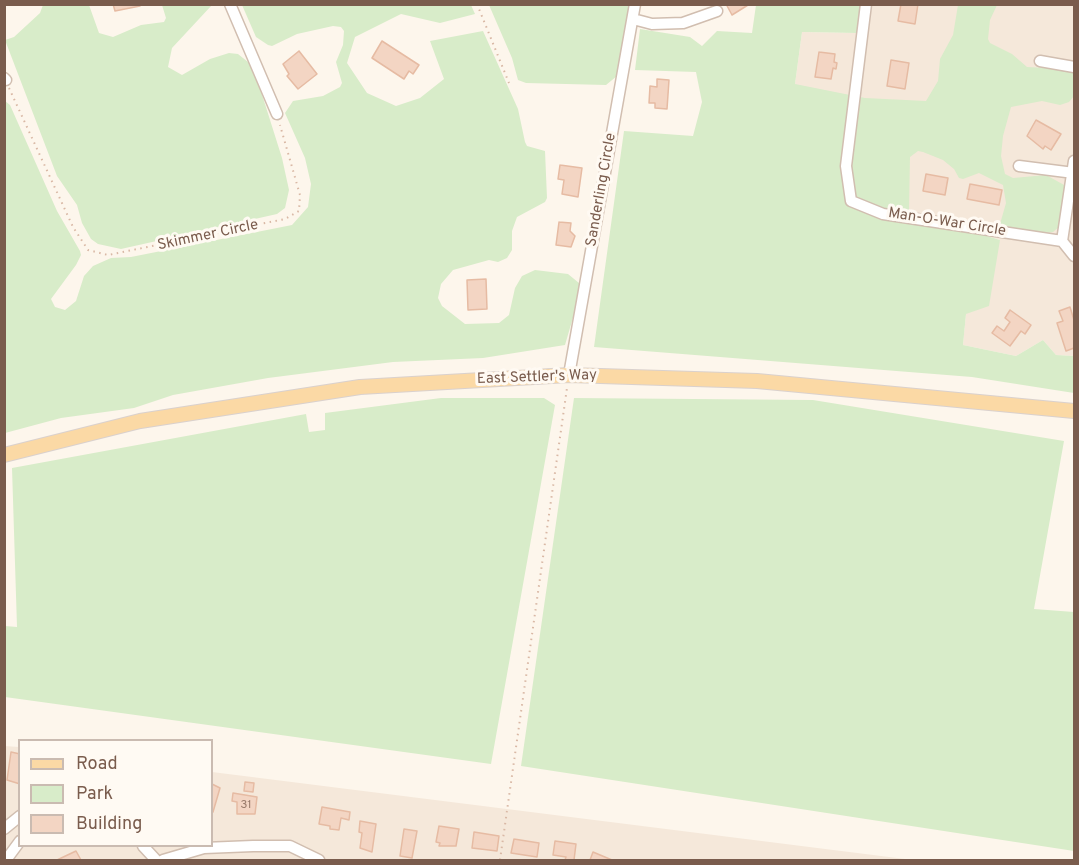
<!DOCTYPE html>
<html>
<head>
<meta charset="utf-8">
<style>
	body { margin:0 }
	#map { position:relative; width:1079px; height:865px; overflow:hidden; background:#fdf6ec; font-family:Overpass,sans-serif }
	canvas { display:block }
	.frame { position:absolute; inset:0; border:6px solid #7a5c4d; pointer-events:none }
	.legend { position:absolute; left:18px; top:739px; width:195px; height:108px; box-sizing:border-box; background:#fffaf3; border:2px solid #cabbb1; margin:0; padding:8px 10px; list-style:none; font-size:18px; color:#7a5c4d }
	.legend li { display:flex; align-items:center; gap:12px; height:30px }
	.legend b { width:30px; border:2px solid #cabbb1 }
</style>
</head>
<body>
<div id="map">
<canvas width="1079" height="865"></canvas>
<div class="frame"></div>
<ul class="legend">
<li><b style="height:8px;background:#fbd9a5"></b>Road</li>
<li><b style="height:16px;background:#d8ecc9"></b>Park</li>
<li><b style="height:16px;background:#f3d5c3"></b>Building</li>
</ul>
</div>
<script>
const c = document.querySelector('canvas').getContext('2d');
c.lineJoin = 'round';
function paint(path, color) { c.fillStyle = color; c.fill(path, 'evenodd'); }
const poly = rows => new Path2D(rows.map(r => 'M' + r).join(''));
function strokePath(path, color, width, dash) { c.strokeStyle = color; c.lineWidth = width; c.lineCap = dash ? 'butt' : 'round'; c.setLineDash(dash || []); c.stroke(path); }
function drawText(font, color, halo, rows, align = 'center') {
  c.font = font + ' Overpass,sans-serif'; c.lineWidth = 6; c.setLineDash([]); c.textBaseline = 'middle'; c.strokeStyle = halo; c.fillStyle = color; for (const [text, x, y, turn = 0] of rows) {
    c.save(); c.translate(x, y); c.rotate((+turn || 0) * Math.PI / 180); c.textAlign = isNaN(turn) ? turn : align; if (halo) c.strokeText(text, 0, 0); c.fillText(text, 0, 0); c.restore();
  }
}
const residential = poly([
	[864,5,1074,5,1074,356,1056,355,1043,340,1016,356,963,345,966,314,1000,240,909,212,795,84,802,32,857,33],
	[4,746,19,747,20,846,212,846,212,772,913,860,5,860]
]);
const green = poly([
	[43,5,89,5,99,33,113,37,141,25,164,22,166,18,162,5,212,5,172,48,168,67,182,75,210,59,229,53,238,54,253,66,282,158,289,190,285,208,277,214,121,249,98,244,91,239,82,223,77,205,57,176,5,40,14,37,40,13],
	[242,5,471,5,475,14,440,23,401,14,355,37,347,63,367,93,396,106,420,98,444,79,430,41,483,31,518,109,525,142,527,146,545,151,547,198,545,202,517,217,512,231,512,250,507,258,498,262,489,260,453,270,441,284,438,298,442,306,465,324,499,323,509,315,515,288,522,276,535,270,568,274,579,283,579,297,565,345,483,358,393,362,268,378,173,395,134,408,61,418,5,433,5,101,10,105,57,211,80,251,81,255,76,265,51,299,55,307,65,310,76,301,84,276,93,266,111,258,131,257,292,225,308,207,311,184,305,158,285,113,293,101,323,96,340,87,342,83,336,62,343,45,344,31,341,27,333,26,297,34,272,46,268,45,256,37],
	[489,5,629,5,617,76,606,85,526,83,518,80,512,58],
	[756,5,864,5,857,33,802,32,795,84,865,98,926,101,938,81,940,59,953,35,958,5,997,5,990,20,988,39,990,43,1012,54,1027,67,1068,69,1074,74,1074,96,1069,102,1060,105,1042,101,1011,107,1003,136,1001,156,1005,174,1013,178,1046,175,1066,186,1060,226,1053,232,1035,234,1000,224,1006,203,1003,185,979,173,963,179,959,178,954,169,943,160,923,152,918,151,910,157,909,212,1000,240,989,306,966,314,963,345,1016,356,1043,340,1056,355,1074,356,1074,393,972,377,594,347,624,131,693,136,702,102,696,72,635,70,640,29,690,37,702,46,717,31,752,33],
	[441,398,544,398,555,405,491,764,5,697,5,626,17,627,12,468,306,414,309,432,325,430,325,413],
	[574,398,813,400,1064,441,1034,609,1074,612,1074,851,521,766]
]);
const building = poly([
	[113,4,140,4,140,6,115,11,113,4],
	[726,4,748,4,748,5,732,15,726,4],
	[901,4,918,4,915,24,898,21,901,4],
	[382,41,419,65,413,74,409,71,404,79,372,58,382,41],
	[299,51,317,74,298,89,287,76,289,74,283,64,299,51],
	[819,52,835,54,834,62,837,63,836,69,833,68,831,79,815,77,819,52],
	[891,60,909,63,905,89,887,86,891,60],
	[657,79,669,80,667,109,655,108,655,103,649,103,650,86,657,87,657,79],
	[1036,120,1061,134,1051,150,1045,146,1043,149,1027,136,1036,120],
	[560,165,582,168,578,197,562,194,564,180,558,179,560,165],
	[926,174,948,178,945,195,923,191,926,174],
	[970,184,1002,190,999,205,967,199,970,184],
	[559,222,571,223,570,231,575,236,571,247,556,245,559,222],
	[486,279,487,309,468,310,467,280,486,279],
	[1070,307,1074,320,1074,348,1066,351,1057,323,1063,321,1059,311,1070,307],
	[1010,310,1031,325,1025,334,1021,331,1010,346,992,333,997,326,1004,331,1010,322,1005,318,1010,310],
	[11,752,20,754,20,784,7,780,11,752],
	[245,782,254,783,253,792,244,791,245,782],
	[212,784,220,788,213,812,212,811,212,784],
	[233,793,257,797,255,814,237,814,237,802,232,801,233,793],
	[322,807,350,812,349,820,341,818,339,830,330,829,330,826,319,824,322,807],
	[360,821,376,824,372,852,360,848,362,833,359,832,360,821],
	[439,826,459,829,456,846,439,846,440,843,436,842,439,826],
	[404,829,417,831,412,858,400,856,404,829],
	[474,832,499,836,497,851,472,848,474,832],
	[514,839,539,843,537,857,511,853,514,839],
	[555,841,576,844,574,860,565,860,566,857,553,855,555,841],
	[76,851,81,860,57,860,76,851],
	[593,852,612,860,590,860,593,852]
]);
const path = poly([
	[477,4,509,83],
	[9,88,73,227,88,250,108,255,285,219,299,211,300,195,280,125],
	[500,860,567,388]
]);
const minor = poly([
	[230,4,277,114],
	[866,4,846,166,851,201,883,214,1062,241,1074,256],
	[633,19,652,24,683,23,717,11],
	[1040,61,1074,67],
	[4,78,6,80],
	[1019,166,1074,173],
	[1062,241,1074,161],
	[569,375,635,4],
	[4,829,20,816],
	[143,846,156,860],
	[6,860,20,841],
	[163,860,204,848,253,846,290,846,319,860]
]);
const major = poly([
	[4,455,140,421,360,387,569,375,757,381,1074,411]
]);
const numberNames = [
	["31",246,806]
];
const streetNames = [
	["Sanderling Circle",602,190,-80],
	["Man-O-War Circle",947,223,9],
	["Skimmer Circle",208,236,-12],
	["East Settler's Way",537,378,-2]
];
paint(residential, '#f5e8da');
paint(green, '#d8ecc9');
paint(building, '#f3d5c3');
strokePath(building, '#e6bba3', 1.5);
strokePath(minor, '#d1beb0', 13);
strokePath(major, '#dad1cd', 16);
strokePath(path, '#d9b8a5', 2, [1.5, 4.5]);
strokePath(minor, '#fff', 10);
strokePath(major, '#fbd9a5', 14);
drawText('12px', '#987a6a', null, numberNames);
drawText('15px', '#7a5c4d', '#fffaf3', streetNames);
</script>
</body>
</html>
